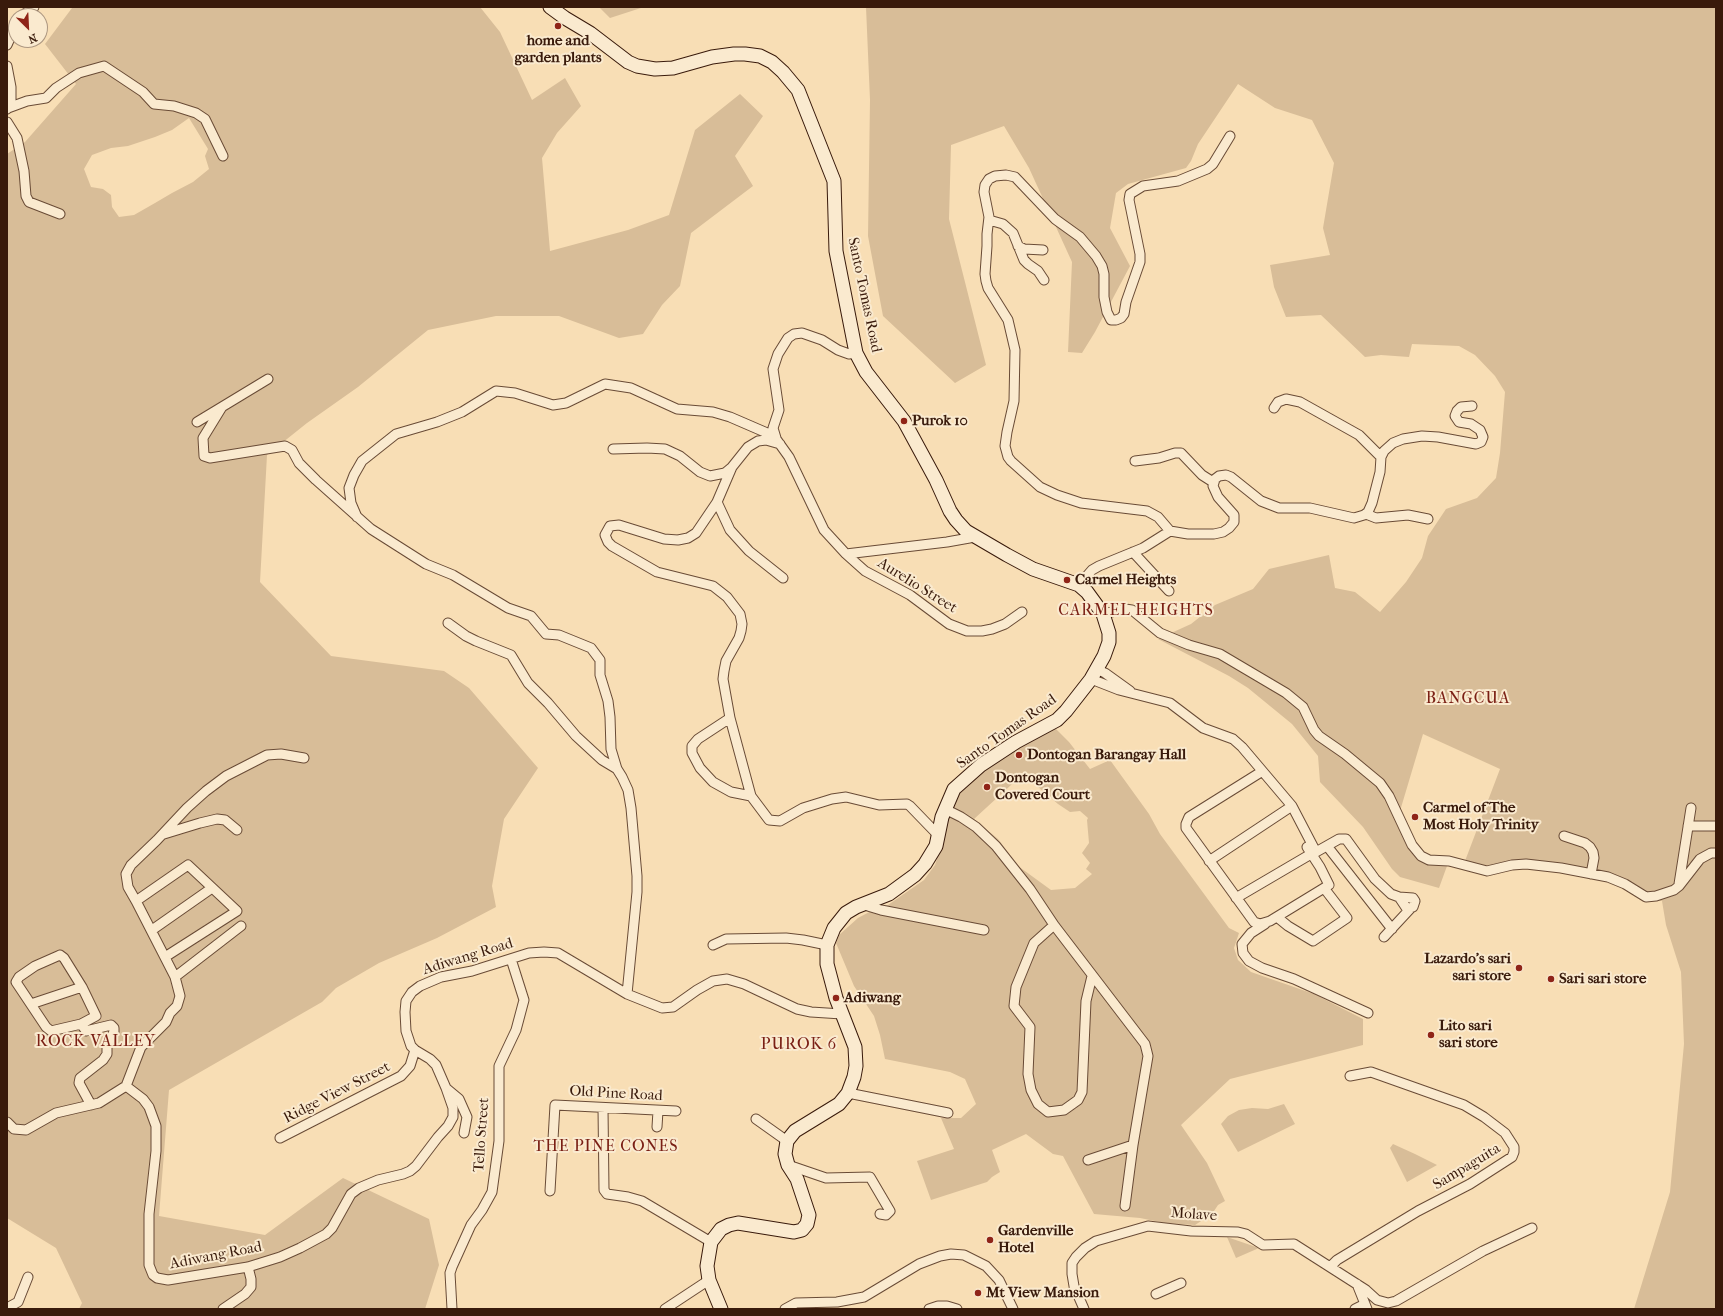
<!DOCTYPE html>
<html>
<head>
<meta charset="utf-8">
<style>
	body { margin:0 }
	#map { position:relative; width:1723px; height:1316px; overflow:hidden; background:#f8deb5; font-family:"IM FELL French Canon",serif }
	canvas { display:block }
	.frame { position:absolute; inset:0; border:8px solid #391a0b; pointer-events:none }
	.north { position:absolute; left:8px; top:8px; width:40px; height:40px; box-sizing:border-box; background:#faeacf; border:1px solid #ad9781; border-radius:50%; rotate:156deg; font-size:11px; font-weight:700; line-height:16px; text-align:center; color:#391a0b }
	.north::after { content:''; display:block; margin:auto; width:14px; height:18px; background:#8f2418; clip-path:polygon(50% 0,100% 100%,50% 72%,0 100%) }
</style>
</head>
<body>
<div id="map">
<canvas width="1723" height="1316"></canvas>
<div class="frame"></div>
<div class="north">N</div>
</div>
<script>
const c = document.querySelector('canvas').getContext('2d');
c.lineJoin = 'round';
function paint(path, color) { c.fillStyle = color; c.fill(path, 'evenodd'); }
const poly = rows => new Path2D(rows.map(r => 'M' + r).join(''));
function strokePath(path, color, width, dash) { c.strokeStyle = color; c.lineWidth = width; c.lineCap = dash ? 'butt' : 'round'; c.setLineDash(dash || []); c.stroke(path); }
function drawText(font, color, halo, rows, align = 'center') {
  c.font = font + ' "IM FELL French Canon",serif'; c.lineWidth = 4; c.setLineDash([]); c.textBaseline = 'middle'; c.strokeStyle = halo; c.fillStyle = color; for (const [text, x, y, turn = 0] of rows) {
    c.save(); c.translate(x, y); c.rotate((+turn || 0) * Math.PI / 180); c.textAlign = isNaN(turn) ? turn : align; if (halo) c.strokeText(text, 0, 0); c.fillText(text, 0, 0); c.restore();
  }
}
const green = poly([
	[71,7,480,7,500,32,532,100,565,78,581,106,557,133,542,158,550,251,628,230,669,215,695,130,740,94,763,116,735,156,753,186,691,233,680,286,662,305,643,334,619,338,559,316,496,316,428,330,358,387,307,423,267,455,260,582,331,656,444,671,469,688,538,768,504,819,492,886,496,907,437,938,379,963,336,988,322,1002,169,1090,159,1216,265,1235,343,1178,429,1219,439,1265,425,1309,79,1309,82,1303,56,1248,7,1218,7,154,25,142,76,84,45,44,72,8],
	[189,118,208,149,205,156,209,169,193,182,172,193,155,203,134,215,119,217,112,207,111,195,103,189,91,187,84,169,92,155,111,148,128,146,155,137,172,130],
	[599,7,644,7,610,18],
	[866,7,1716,7,1716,1309,1634,1309,1670,1192,1684,1044,1681,972,1666,925,1662,901,1644,900,1606,879,1537,868,1476,870,1447,866,1439,888,1400,877,1392,869,1363,827,1320,782,1318,756,1292,724,1248,688,1229,676,1158,639,1191,624,1215,605,1253,589,1269,569,1329,555,1335,588,1355,592,1380,612,1406,582,1422,558,1428,536,1446,509,1477,498,1496,478,1500,453,1505,392,1495,376,1475,355,1459,346,1412,344,1409,357,1381,355,1365,357,1321,315,1286,317,1274,287,1270,265,1330,255,1323,228,1334,163,1312,120,1275,108,1238,84,1198,144,1191,161,1186,168,1128,184,1116,193,1110,228,1130,266,1095,332,1082,353,1068,352,1072,262,1029,168,1004,126,951,145,949,219,986,365,955,383,883,316,868,236,870,100],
	[1423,734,1500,769,1465,861,1449,857,1435,857,1428,855,1418,849,1400,811],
	[1054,727,1069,742,1090,769,1110,760,1149,814,1160,834,1229,928,1239,933,1234,948,1238,960,1251,972,1314,994,1363,1019,1363,1045,1230,1079,1181,1125,1207,1163,1225,1201,1218,1205,1212,1214,1195,1225,1165,1223,1140,1218,1094,1214,1063,1156,1053,1154,1026,1134,992,1150,1000,1172,992,1177,987,1182,931,1200,917,1161,954,1149,941,1118,961,1118,976,1104,965,1079,950,1072,885,1059,880,1035,874,1016,854,986,836,943,839,935,858,918,873,910,888,905,924,880,935,865,941,847,944,824,956,794,982,769],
	[1023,774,1058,804,1070,812,1080,811,1088,818,1087,820,1089,843,1082,853,1090,863,1086,869,1092,874,1075,888,1051,890,1018,866,998,839,974,819],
	[1284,1104,1295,1124,1238,1152,1221,1124,1228,1116,1239,1110,1252,1108,1268,1109],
	[1393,1144,1415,1154,1437,1165,1407,1182,1390,1148],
	[1227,1237,1259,1248,1236,1258]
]);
const street = poly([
	[22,16,34,7],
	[7,45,16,25],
	[7,66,11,87,11,100,7,109],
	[8,108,27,101,46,98,56,88,79,73,104,66,143,92,154,104,174,106,196,113,205,119,223,156],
	[7,122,17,138,24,171,26,196,29,202,60,214],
	[989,220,1003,224,1013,233,1024,260,1028,264,1038,271,1044,280],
	[1018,246,1024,249,1043,250],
	[222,407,203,438,204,456,210,458,285,446,292,450,299,463,316,480,371,529,426,564,453,575,508,608,531,616,546,634,559,635,591,648,600,660,600,675,608,701,610,717,611,749,617,769],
	[1274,408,1278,402,1286,399,1300,402,1359,435,1381,457],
	[197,422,268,379],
	[776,438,773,428,779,410,773,369,778,354,788,338,794,334,802,333,822,340,838,350,849,354,856,353],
	[613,449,647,448,665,449,680,456,700,472,710,476,725,473,731,468],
	[1135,461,1159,458,1175,453,1181,453,1202,475,1213,482],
	[717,502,730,530,749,551,783,578],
	[1366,514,1376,518,1408,515,1428,519],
	[357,517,351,503,349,488,354,475,362,461,396,434,437,422,462,412,496,391,515,393,553,405,566,403,605,384,631,388,677,409,713,412,730,417,774,436,789,457,824,530,846,554,947,542,975,537],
	[1170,531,1158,517,1147,511,1081,503,1057,495,1040,487,1011,461,1008,457,1005,446,1007,432,1014,401,1015,350,1008,320,988,288,986,281,985,274,987,246,987,234,989,217,984,192,985,185,989,179,995,176,1006,175,1015,177,1055,219,1080,237,1096,256,1102,266,1104,274,1104,297,1107,312,1111,320,1116,320,1121,318,1124,314,1126,302,1140,262,1140,254,1129,200,1130,194,1143,186,1178,181,1207,169,1213,164,1230,136],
	[1133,552,1169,591],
	[846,554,865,571,910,595,949,624,967,631,982,631,992,629,1005,624,1022,612],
	[1079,585,1092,570,1099,566,1143,548,1170,531,1188,534,1214,534,1223,532,1229,528,1234,522,1234,515,1218,497,1213,486,1215,479,1219,476,1226,475,1231,477,1261,501,1279,508,1310,508,1354,518,1364,515,1368,512,1372,503,1380,472,1381,457,1384,451,1393,443,1403,439,1422,436,1438,437,1476,444,1481,442,1483,437,1480,430,1471,424,1459,422,1455,416,1457,411,1461,407,1472,406],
	[1103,614,1125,609,1132,610,1160,633,1189,645,1220,654,1286,693,1303,707,1314,730,1319,736,1345,754,1380,783,1389,796,1412,845,1421,856,1429,860,1449,861,1487,871,1512,865,1526,864,1561,868,1608,877,1625,884,1646,897,1656,896,1674,890,1679,886,1700,859,1711,853,1716,853],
	[448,623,466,636,476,641,511,655,528,683,548,703,576,736,602,760,617,769,622,777,628,790,631,808,637,876,637,892,627,994],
	[1096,669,1105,673,1130,691],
	[1091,679,1119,690,1170,703,1203,728,1233,739,1242,747,1292,806,1316,852,1339,839,1346,839,1375,879,1391,894,1399,897,1413,898,1415,901,1413,907,1407,909,1399,897],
	[730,718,751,796,769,820,780,821,803,808,832,799,846,797,879,805,907,804,910,806,938,835],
	[1261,772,1189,817,1186,824,1186,828,1254,922,1260,924,1270,921,1329,885,1320,867,1307,847],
	[751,796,731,792,713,782,700,768,692,753,692,746,698,739,730,718,723,679,724,671,726,661,739,638,741,631,742,624,740,614,727,597,713,586,657,572,612,546,608,542,605,535,610,526,619,525,664,539,678,540,688,538,696,533,717,502,732,467,748,447,758,441,766,440,780,444],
	[945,809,961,817,976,827,996,846,1030,889,1054,925,1145,1044,1148,1056,1133,1145,1125,1206],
	[1688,826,1716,826],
	[164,834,200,823,217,819,225,820,237,830],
	[1564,836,1585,843,1590,847,1593,852,1594,858,1591,874],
	[1327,846,1392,929],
	[1209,861,1292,806],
	[1679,884,1691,808],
	[1236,898,1311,854],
	[136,901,188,865,237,911,165,957],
	[861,904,881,910,984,930],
	[1277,917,1288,926,1313,941,1347,918,1324,888],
	[1265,924,1251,933,1242,944,1243,953,1249,961,1262,968,1294,979,1368,1013],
	[1054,925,1034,943,1016,987,1014,1006,1030,1027,1028,1074,1031,1090,1038,1104,1048,1112,1064,1110,1078,1100,1082,1092,1086,1001,1092,976],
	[152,930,212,888],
	[1384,937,1410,909],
	[713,945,726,939,786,938,803,940,827,945],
	[60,955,64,958,82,987,96,1016,81,1024,51,1031,46,1027,16,982,19,977,35,966,60,955],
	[175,977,241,926],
	[31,1004,82,987],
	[81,1024,86,1031,111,1025,114,1028,114,1032,107,1045,107,1054,103,1060,80,1078,79,1083,91,1105],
	[126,1086,141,1047,166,1022,170,1013,177,1006,180,996,175,977,136,901,128,887,126,874,131,865,157,840,187,808,206,791,226,776,267,755,281,754,304,758],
	[447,1089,459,1099,467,1117,464,1133],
	[848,1093,948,1113],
	[603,1108,604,1190,607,1194,628,1197,642,1201,711,1242],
	[756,1119,787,1141],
	[7,1122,14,1129,26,1130,56,1113,99,1103,126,1086,143,1099,149,1107,156,1126,156,1151,149,1214,149,1265,153,1275,157,1278,168,1280,248,1267,280,1257,300,1248,326,1234,332,1228,351,1194,359,1188,378,1180,403,1174,410,1171,416,1166,438,1137,448,1126,453,1117,453,1108,446,1088,436,1065,430,1059,415,1050,411,1046,406,1031,405,1012,406,1001,412,992,420,986,441,977,472,971,529,953,544,952,558,953,627,994,662,1008,673,1007,697,990,713,981,727,979,744,984,797,1009,811,1012,842,1014],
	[657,1127,658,1111],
	[280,1138,401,1076,410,1066,415,1050],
	[1088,1160,1133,1145],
	[788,1165,826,1178,870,1177,890,1211,886,1215,880,1214],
	[550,1191,555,1105,676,1111],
	[1331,1266,1337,1260,1418,1211,1470,1184,1512,1157,1514,1152,1514,1147,1505,1133,1484,1117,1464,1105,1371,1072,1350,1076],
	[1357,1284,1367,1309],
	[1156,1294,1181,1283],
	[7,1308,18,1302,28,1277],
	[223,1309,245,1294,251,1287,251,1279,248,1267],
	[452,1309,450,1273,452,1267,471,1225,482,1210,492,1192,499,1141,499,1066,516,1030,524,1000,511,959],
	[665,1309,709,1280],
	[785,1309,796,1303,837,1302,864,1297,919,1264,940,1256,951,1254,964,1255,986,1266,999,1280,1013,1309],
	[929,1309,938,1306,947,1306,957,1309],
	[1084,1309,1074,1286,1072,1274,1072,1263,1076,1257,1085,1248,1096,1241,1148,1226,1191,1231,1238,1232,1246,1234,1263,1245,1294,1244,1366,1290,1377,1300,1388,1303,1396,1301,1483,1251,1532,1228],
	[1355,1309,1365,1304]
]);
const secondary = poly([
	[550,7,565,18,590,33,628,62,637,66,655,69,673,68,712,57,734,54,745,54,760,56,772,62,783,72,798,90,834,181,836,251,856,353,866,372,904,421,936,480,950,511,956,520,966,531,1007,555,1033,569,1079,585,1087,592,1103,614,1109,633,1109,642,1104,656,1091,679,1066,711,1057,720,1016,742,981,765,954,789,942,817,936,846,925,864,915,875,889,894,856,907,846,913,834,928,827,945,827,964,836,998,855,1047,856,1066,854,1077,848,1093,839,1104,795,1131,787,1141,785,1154,788,1165,797,1179,809,1215,807,1224,802,1230,794,1232,738,1223,729,1225,721,1229,711,1242,707,1266,709,1280,721,1309]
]);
const markers = [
	[558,26,4,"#8f2418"],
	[904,421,4,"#8f2418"],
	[1067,580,4,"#8f2418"],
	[1019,755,4,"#8f2418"],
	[987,787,4,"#8f2418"],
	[1415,817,4,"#8f2418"],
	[1519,968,4,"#8f2418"],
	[1551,979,4,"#8f2418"],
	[836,998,4,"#8f2418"],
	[1431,1035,4,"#8f2418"],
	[990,1240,4,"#8f2418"],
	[978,1293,4,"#8f2418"]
];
const poiNames = [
	["home and",558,41,"center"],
	["garden plants",558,58,"center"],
	["Purok 10",912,421],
	["Carmel Heights",1075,580],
	["Dontogan Barangay Hall",1027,755],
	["Dontogan",995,778],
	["Covered Court",995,795],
	["Carmel of The",1423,808],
	["Most Holy Trinity",1423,825],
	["Lazardo’s sari",1511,959,"right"],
	["sari store",1511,976,"right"],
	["Sari sari store",1559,979],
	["Adiwang",844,998],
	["Lito sari",1439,1026],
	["sari store",1439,1043],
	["Gardenville",998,1231],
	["Hotel",998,1248],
	["Mt View Mansion",986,1293]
];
const streetNames = [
	["Santo Tomas Road",864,295,78],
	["Aurelio Street",917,586,32],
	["Santo Tomas Road",1007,732,-35],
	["Adiwang Road",468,957,-17],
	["Ridge View Street",337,1093,-27],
	["Old Pine Road",616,1094,3],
	["Tello Street",482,1135,-86],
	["Sampaguita",1467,1167,-31],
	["Molave",1194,1215,4],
	["Adiwang Road",216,1256,-11]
];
const neighbourhoodNames = [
	["CARMEL HEIGHTS",1136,611],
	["BANGCUA",1468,699],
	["ROCK VALLEY",96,1042],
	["PUROK 6",799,1045],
	["THE PINE CONES",606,1147]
];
paint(green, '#d8bd98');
strokePath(street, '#694b36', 11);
strokePath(secondary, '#391a0b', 15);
strokePath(street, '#faeacf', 9);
strokePath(secondary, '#faeacf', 13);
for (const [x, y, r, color] of markers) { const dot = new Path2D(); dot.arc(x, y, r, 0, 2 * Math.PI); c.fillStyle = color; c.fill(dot); strokePath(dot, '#faeacf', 1.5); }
drawText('bold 15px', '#391a0b', '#faeacf', poiNames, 'left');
drawText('15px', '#391a0b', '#faeacf', streetNames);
c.letterSpacing = '1px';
drawText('16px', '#7a1f14', '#faeacf', neighbourhoodNames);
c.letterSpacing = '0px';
</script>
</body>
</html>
